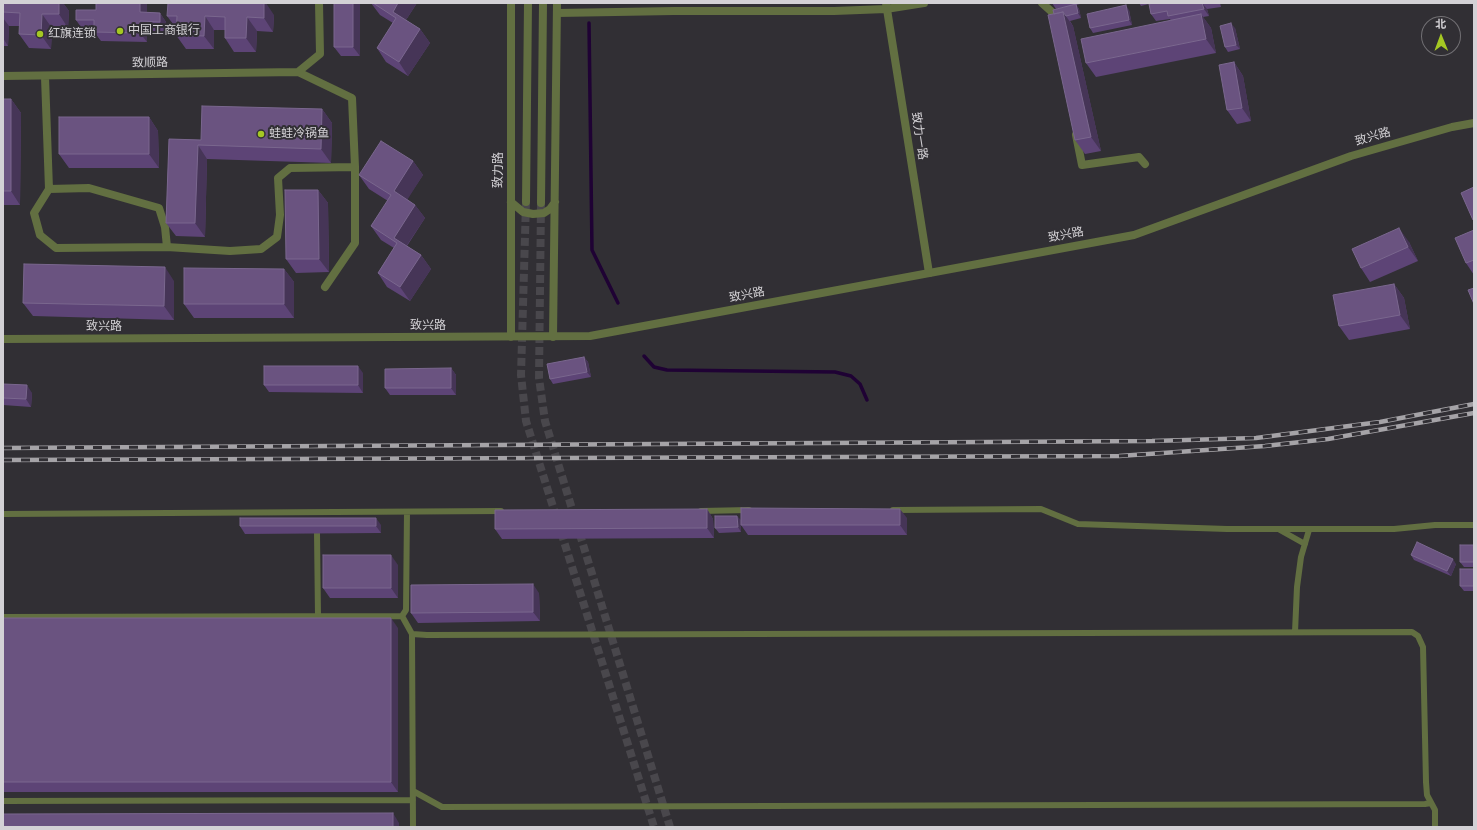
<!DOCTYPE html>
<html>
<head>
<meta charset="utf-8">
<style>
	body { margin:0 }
	#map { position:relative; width:1477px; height:830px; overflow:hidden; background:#312f34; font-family:"Fira Sans","Noto Sans SC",sans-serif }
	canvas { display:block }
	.frame { position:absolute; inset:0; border:4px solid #d3d1d5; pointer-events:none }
	.north { position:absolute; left:1421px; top:16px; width:40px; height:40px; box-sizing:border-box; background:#312f34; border:1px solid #727074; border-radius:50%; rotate:359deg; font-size:11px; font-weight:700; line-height:16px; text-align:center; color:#d3d1d5 }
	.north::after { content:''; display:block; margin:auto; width:14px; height:18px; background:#a5c823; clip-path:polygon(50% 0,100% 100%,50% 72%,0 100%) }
</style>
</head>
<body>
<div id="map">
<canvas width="1477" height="830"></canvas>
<div class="frame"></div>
<div class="north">北</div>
</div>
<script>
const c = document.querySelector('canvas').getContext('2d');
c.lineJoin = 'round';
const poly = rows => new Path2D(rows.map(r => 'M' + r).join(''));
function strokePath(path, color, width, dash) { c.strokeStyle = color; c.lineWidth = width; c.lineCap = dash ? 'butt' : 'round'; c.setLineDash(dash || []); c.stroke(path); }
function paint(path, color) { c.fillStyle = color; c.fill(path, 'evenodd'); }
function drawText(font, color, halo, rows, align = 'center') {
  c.font = font + ' "Fira Sans","Noto Sans SC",sans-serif'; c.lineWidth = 4; c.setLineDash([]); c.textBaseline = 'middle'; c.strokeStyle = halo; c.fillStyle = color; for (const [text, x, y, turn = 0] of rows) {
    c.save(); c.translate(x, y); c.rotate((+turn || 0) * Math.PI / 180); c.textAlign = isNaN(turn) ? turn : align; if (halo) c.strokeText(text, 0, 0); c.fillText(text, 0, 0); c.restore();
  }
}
const stream = poly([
	[589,23,592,250,618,303],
	[644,356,654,367,667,370,835,372,851,376,860,384,867,400]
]);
const tertiaryTunnel = poly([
	[526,202,521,375,526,421,654,827],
	[541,203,539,378,545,421,670,827]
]);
const service = poly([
	[893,510,1041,509,1078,524,1227,529,1394,529,1435,525,1474,525],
	[701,511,749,510],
	[3,514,501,511],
	[1280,530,1305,544],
	[317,533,318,616],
	[402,616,406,610,407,512],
	[3,617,402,616,412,634,427,635,1412,632,1418,636,1423,647,1426,782,1427,795,1435,810,1435,827],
	[1295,632,1297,587,1301,557,1309,530],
	[412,634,413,827],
	[413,791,442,807,1425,804,1431,803],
	[3,801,413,800]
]);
const minor = poly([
	[886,3,929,273],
	[1042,3,1052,12,1055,24],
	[557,13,674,11,834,11,886,9,924,3],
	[298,72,320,54,319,3],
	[3,76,298,72,352,98,355,167],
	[45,77,49,189,89,188,159,208,165,227,167,247],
	[1076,135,1082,165,1139,157,1145,164],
	[49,189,34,213,40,235,56,248,167,247,230,251,261,249,277,237,280,215,278,178,290,168,355,167,355,243,325,287]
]);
const tertiary = poly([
	[511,202,523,212,533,214,544,213,550,209,555,202],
	[526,202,528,3],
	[541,203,543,3],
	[511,337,511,3],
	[553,337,557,3],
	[3,339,590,336,1134,235,1351,156,1452,127,1474,123]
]);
const rail = poly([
	[3,448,1152,441,1256,438,1380,422,1474,404],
	[3,460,1119,456,1265,446,1328,439,1474,413]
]);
const wall = poly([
	[3,3,63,3,69,11,68,28,52,28,51,49,29,48,19,34,20,26,9,26,8,46,3,46],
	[334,3,360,56,341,56,334,47],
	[371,3,417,3,406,20,420,29,430,43,408,76,386,62,377,48,393,23,380,15],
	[1052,3,1084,3,1076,5,1079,9,1081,18,1070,21,1073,26,1101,151,1085,154,1075,140,1065,7,1056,9],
	[1139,3,1220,3,1221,7,1207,9,1209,16,1203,17,1211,28,1216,53,1096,77,1086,63,1171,21,1170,19,1156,21,1151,14,1149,4,1141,6],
	[147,4,147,12,160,13,166,22,166,31,147,31,147,42,101,41,94,32,94,30,83,30,76,20,96,10],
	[1129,10,1132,25,1093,33,1090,28],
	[274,15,273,32,257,31,256,52,234,52,225,38,225,30,214,30,214,49,186,49,176,35,176,28,167,16],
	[1235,28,1240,49,1228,52,1225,47],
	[1234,62,1243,76,1251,121,1237,124,1227,110],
	[3,99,11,99,21,113,20,205,3,205],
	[322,109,332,123,331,163,207,159,205,237,176,236,166,223,169,139,201,140],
	[149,117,158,131,159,168,69,168,59,154],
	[413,161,423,175,407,199,415,205,425,218,407,246,421,255,431,269,410,301,387,287,378,273,394,248,381,240,371,226,388,201,369,189,359,175],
	[318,190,328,203,329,272,296,273,286,259],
	[1474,230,1474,275,1466,263],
	[1409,242,1418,261,1370,282,1361,268],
	[284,269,294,282,294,318,194,318,184,304],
	[174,281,174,320,33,316,23,303],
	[1394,284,1404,298,1410,329,1349,340,1339,326],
	[584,357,588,362,591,377,553,384,550,379],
	[451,368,456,375,456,395,390,395,385,388],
	[3,372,4,374,4,384,32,393,31,407,3,405],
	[363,373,363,393,269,392,264,385],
	[707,509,713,519,714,538,502,539,495,529],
	[907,518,907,535,748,535,741,525],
	[741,520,741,532,719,533,715,528],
	[381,525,381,533,245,534,240,526],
	[1474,545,1474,567,1464,567,1460,562],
	[1411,555,1456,564,1451,576,1414,560],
	[398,565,398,598,330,598,323,588],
	[1474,569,1474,591,1464,591,1460,586],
	[539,593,540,621,418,623,411,613],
	[3,618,398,628,398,792,3,792]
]);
const shadedWall = poly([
	[59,3,63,3,69,11,68,28,59,14],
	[140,3,147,3,147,22,140,12],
	[264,3,266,3,274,15,273,32,264,18],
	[353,3,360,3,360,56,353,47],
	[398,3,417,3,402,26,393,12],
	[1202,3,1207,9,1209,16,1204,9],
	[1076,4,1079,9,1081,18,1078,13],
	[1126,5,1129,10,1132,25,1129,20],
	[1063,12,1073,26,1101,151,1091,137],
	[160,13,166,22,166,31,160,22],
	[42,14,52,28,51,49,41,35],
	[1201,14,1211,28,1216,53,1206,39],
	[205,16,214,30,214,49,204,36],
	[247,17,257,31,256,52,246,38],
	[3,18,9,26,8,46,3,38],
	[140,21,147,31,147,42,140,33],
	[1231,23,1235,28,1240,49,1236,45],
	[420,29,430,43,408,76,399,62],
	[1234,62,1243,76,1251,121,1242,108],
	[11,99,21,113,20,205,11,191],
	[322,109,332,123,331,163,321,149],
	[149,117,158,131,159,168,149,154],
	[198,145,207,159,205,237,195,223],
	[413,161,423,175,404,205,394,191],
	[318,190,328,203,329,272,319,259],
	[415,205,425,218,403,251,394,238],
	[1399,228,1409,242,1418,261,1408,247],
	[421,255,431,269,410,301,400,287],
	[165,267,174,281,174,320,164,306],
	[3,269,4,303,3,302],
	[284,269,294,282,294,318,284,304],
	[1394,284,1404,298,1410,329,1400,315],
	[584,357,588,362,591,377,587,372],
	[358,366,363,373,363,393,358,385],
	[451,368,456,375,456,395,451,388],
	[3,372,4,374,4,385,3,383],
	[27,385,32,393,31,407,26,399],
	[707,509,713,519,714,538,707,528],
	[900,509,907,518,907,535,900,525],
	[737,516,741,520,741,532,738,527],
	[376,518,381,525,381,533,376,526],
	[391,555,398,565,398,598,391,588],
	[1453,559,1456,564,1451,576,1447,571],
	[533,584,539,593,540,621,533,612],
	[391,618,398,628,398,792,391,782],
	[393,813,399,823,399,827,393,827]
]);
const building = poly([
	[3,3,59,3,59,14,42,14,41,35,19,34,20,13,3,12,3,3],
	[96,3,140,3,140,12,160,13,160,22,140,21,140,33,94,32,94,20,76,20,76,10,96,10,96,3],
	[168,3,264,3,264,18,247,17,246,38,225,38,225,17,205,16,204,36,176,35,177,16,167,16,168,3],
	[334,3,353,3,353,47,334,47,334,3],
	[373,3,398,3,393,12,420,29,399,62,377,48,396,18,373,3],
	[1154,3,1202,3,1204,9,1168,16,1167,11,1151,14,1149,4,1154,3],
	[1076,4,1078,13,1066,16,1063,12,1054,14,1053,10,1076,4],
	[1126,5,1129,20,1090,28,1087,14,1126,5],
	[1063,12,1091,137,1075,140,1048,15,1063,12],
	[1201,14,1206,39,1086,63,1081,39,1201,14],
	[1231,23,1236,45,1225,47,1220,26,1231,23],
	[1234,62,1242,108,1227,110,1219,65,1234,62],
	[3,99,11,99,11,191,3,191,3,99],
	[202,106,322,109,321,149,198,145,195,223,166,223,169,139,201,140,202,106],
	[59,117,149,117,149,154,59,154,59,117],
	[381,141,413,161,394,191,415,205,394,238,421,255,400,287,378,273,397,243,371,226,391,195,359,175,381,141],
	[1474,187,1474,220,1473,220,1461,193,1474,187],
	[285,190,318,190,319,259,286,259,285,190],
	[1399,228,1408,247,1361,268,1352,249,1399,228],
	[1474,230,1474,260,1466,263,1455,238,1474,230],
	[24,264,165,267,164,306,23,303,24,264],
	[184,268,284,269,284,304,184,304,184,268],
	[1394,284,1400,315,1339,326,1333,295,1394,284],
	[1474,288,1474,304,1468,290,1474,288],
	[584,357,587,372,550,379,547,364,584,357],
	[264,366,358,366,358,385,264,385,264,366],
	[451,368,451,388,385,388,385,369,451,368],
	[3,384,27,385,26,399,3,398,3,384],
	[741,508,900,509,900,525,741,525,741,508],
	[707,509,707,528,495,529,495,510,707,509],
	[715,516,737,516,738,527,715,528,715,516],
	[240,518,376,518,376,526,240,526,240,518],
	[1417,542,1453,559,1447,571,1411,555,1417,542],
	[1460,545,1474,545,1474,562,1460,562,1460,545],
	[323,555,391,555,391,588,323,588,323,555],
	[1460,569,1474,569,1474,586,1460,586,1460,569],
	[533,584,533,612,411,613,411,585,533,584],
	[3,618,391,618,391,782,3,782,3,618],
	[393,813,393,827,3,827,3,814,393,813]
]);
const markers = [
	[120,31,4,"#a5c823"],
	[40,34,4,"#a5c823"],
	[261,134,4,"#a5c823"]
];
const poiNames = [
	["中国工商银行",128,31],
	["红旗连锁",48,34],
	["蛙蛙冷锅鱼",269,134]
];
const streetNames = [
	["致顺路",150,63,-1],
	["致力一路",919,136,81],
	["致兴路",1373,137,-16],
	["致力路",499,170,-90],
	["致兴路",1066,235,-11],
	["致兴路",747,295,-11],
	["致兴路",428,326],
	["致兴路",104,327]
];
strokePath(stream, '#1f0234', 3.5);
strokePath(tertiaryTunnel, '#49474c', 8, [8, 4]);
strokePath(service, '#626f41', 6);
strokePath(minor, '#626f41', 8);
strokePath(tertiary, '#626f41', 8);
strokePath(rail, '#a5a3a7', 4.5);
strokePath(rail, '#312f34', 3, [9]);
paint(wall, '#5d4476');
paint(shadedWall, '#463557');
paint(building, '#6a5380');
strokePath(building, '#7a678e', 1);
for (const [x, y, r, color] of markers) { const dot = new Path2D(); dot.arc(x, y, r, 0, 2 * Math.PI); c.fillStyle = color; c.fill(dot); strokePath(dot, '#312f34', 1.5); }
drawText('12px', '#d3d1d5', '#312f34', poiNames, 'left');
drawText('12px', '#d3d1d5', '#312f34', streetNames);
</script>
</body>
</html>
